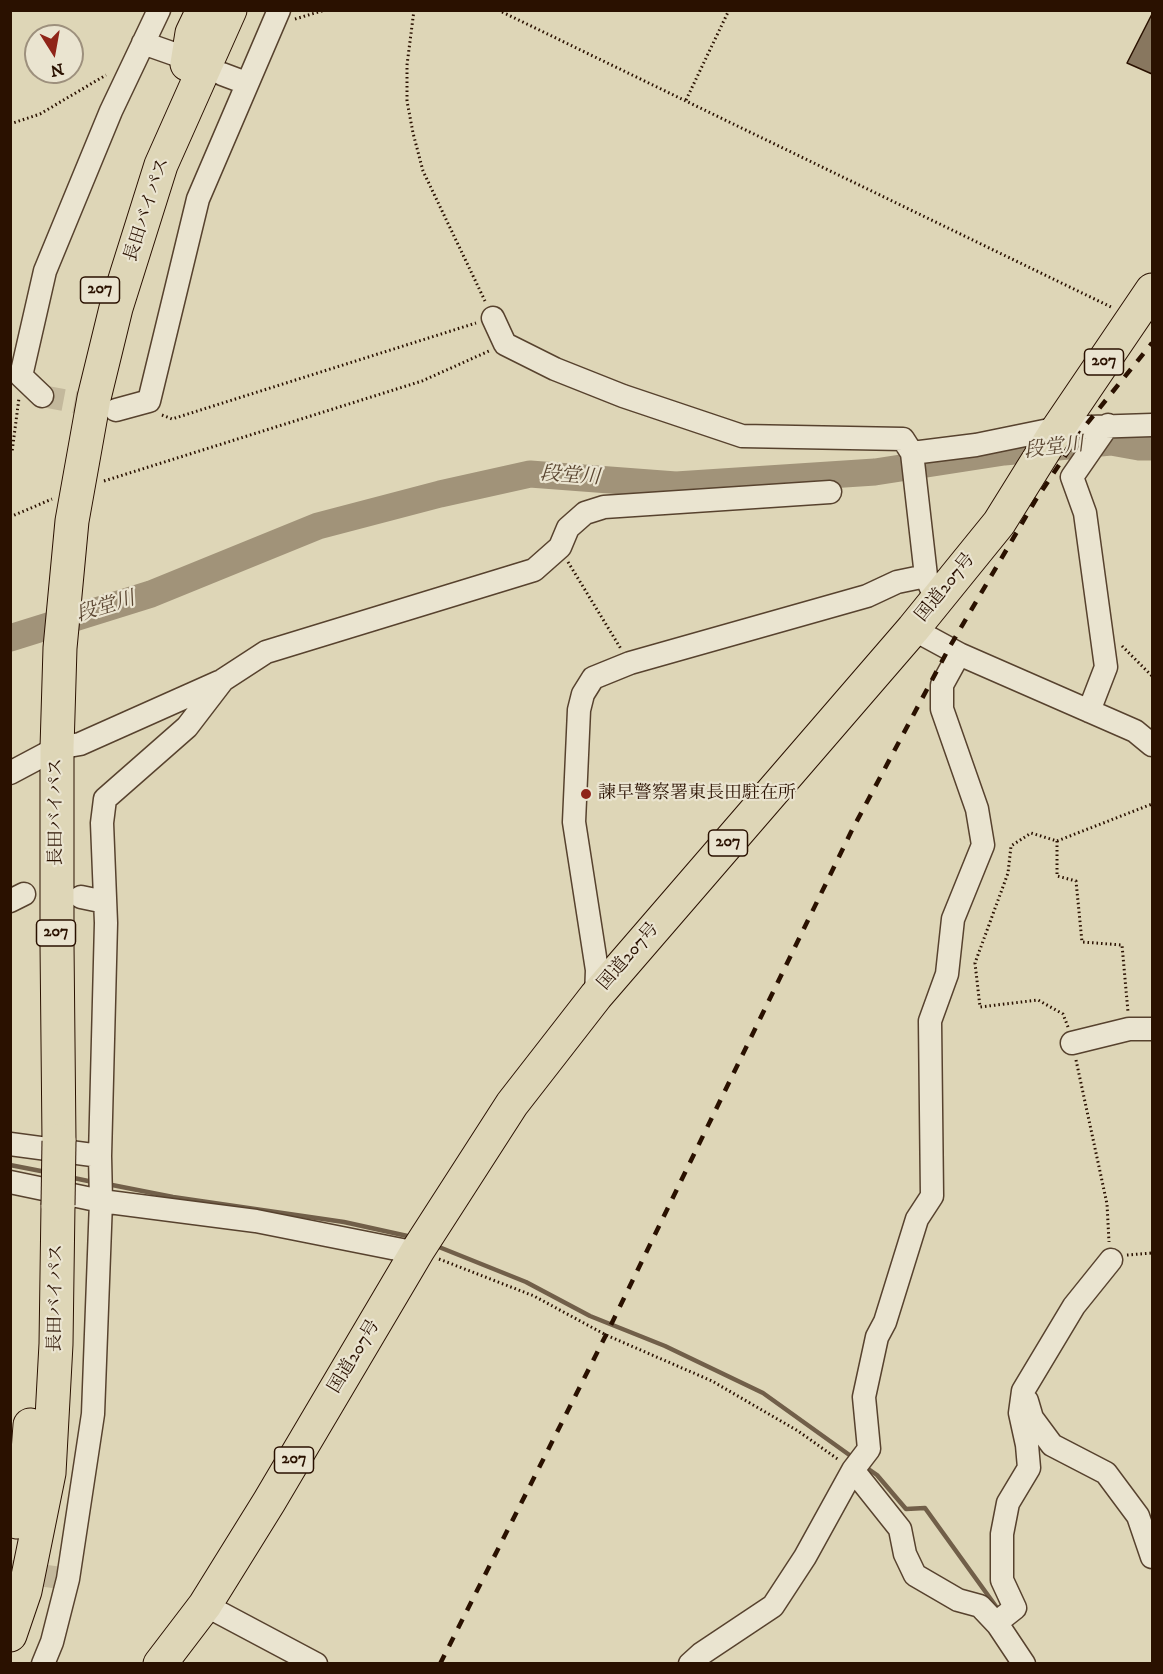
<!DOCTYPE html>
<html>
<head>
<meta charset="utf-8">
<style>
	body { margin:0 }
	#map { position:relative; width:1163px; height:1674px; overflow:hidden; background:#ded6b7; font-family:"IM FELL DW Pica",serif }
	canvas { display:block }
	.frame { position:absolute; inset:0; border:12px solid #2a1100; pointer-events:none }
	.north { position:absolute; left:24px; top:24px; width:60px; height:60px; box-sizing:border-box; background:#eae4d0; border:2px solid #9d907d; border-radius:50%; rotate:169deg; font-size:16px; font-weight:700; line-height:24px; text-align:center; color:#2a1100 }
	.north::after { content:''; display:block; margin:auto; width:21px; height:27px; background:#8f2418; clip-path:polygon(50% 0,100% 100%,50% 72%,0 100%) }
</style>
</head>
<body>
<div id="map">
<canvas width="1163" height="1674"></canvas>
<div class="frame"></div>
<div class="north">N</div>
</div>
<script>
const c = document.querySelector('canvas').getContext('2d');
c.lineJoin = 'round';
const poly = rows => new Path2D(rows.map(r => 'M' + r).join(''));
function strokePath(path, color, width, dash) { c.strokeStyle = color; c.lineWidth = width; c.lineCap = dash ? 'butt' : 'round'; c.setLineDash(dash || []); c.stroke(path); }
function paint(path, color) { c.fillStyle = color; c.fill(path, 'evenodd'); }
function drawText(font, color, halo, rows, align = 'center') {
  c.font = font + ' "IM FELL DW Pica","Noto Serif JP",serif'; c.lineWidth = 4.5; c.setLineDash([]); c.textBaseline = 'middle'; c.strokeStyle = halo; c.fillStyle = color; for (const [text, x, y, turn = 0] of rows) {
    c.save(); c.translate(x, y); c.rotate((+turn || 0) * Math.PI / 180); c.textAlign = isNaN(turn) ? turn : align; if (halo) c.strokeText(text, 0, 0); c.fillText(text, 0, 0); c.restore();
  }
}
const stream = poly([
	[10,1165,46,1172],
	[69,1177,93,1182],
	[107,1184,173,1197,344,1222,412,1237],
	[434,1245,526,1282,590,1316,665,1346,763,1393,855,1459],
	[864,1466,877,1475,906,1509,925,1508,1000,1612]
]);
const river = poly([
	[10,638,151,594,318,526,440,494,530,474,676,485,875,472,1004,452,1111,442,1139,447,1152,447]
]);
const building = poly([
	[1152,14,1152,74,1127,63,1152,14]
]);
const minorTunnel = poly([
	[42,396,106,408],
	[10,1571,68,1579]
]);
const path = poly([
	[414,10,407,65,407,101,413,133,423,171,485,301],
	[498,10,1111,307],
	[295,19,325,10],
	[686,100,729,10],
	[10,124,40,114,106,75],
	[162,415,172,419,476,323],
	[10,454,12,452,19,398],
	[104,481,422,381,489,351],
	[10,517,52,499],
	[568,562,621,649],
	[1122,646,1152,676],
	[1057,841,1057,876,1076,881,1082,942,1122,945,1128,1012],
	[1068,1027,1063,1014,1038,1000,980,1007,975,963,1008,873,1011,846,1031,833,1057,841,1152,804],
	[1076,1060,1107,1204,1109,1242],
	[1127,1255,1152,1253],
	[439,1259,534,1296,606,1335,712,1381,798,1431,839,1460]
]);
const minor = poly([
	[143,43,180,56],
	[222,74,246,83],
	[493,318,505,344,555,369,623,396,742,436,903,439,912,453,926,576,931,588],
	[42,396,21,376,45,271,111,111,159,10],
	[116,410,149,401,198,199,279,10],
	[912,453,976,445,1059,428,1152,425],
	[913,629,959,654,1135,731,1152,745],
	[1089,711,1106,667,1085,513,1072,477,1108,425],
	[10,773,57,748,80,744,219,682],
	[81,897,105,902],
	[10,901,24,894],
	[596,996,597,970,574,822,579,710,583,694,593,678,630,663,867,596,897,582,926,576],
	[1072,1043,1129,1029,1152,1029],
	[10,1144,100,1156],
	[10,1182,101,1201,256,1221,417,1253],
	[1027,1401,1032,1418,1052,1445,1106,1473,1138,1516,1152,1557],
	[853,1470,900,1529,905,1554,915,1575,958,1600,980,1606,998,1625,1024,1664],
	[205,1605,316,1664],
	[998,1625,1001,1619,1015,1608,1002,1580,1002,1534,1008,1503,1029,1468,1027,1445,1020,1413,1023,1391,1074,1306,1111,1260],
	[43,1664,52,1642,68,1579,93,1414,101,1201,100,1156,106,923,102,823,105,799,187,727,223,680,266,652,534,570,560,547,568,528,585,513,604,507,830,492],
	[690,1664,701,1654,773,1606,805,1557,853,1470,869,1449,864,1397,877,1337,885,1322,917,1219,932,1196,930,1021,947,974,953,919,983,845,977,809,942,709,942,685,959,654]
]);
const highway = poly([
	[187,64,192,33,203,10],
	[59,1141,57,944,57,748,60,648,72,521,94,398,116,308,161,165,230,10],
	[17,1522,27,1465,30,1425],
	[10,1635,25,1591,49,1473,56,1344,58,1205],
	[160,1664,205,1605,269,1502,418,1250,512,1104,596,996,913,629,999,523,1055,433,1152,290]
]);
const rail = poly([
	[440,1664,606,1335,851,832,949,648,1035,501,1085,426,1152,343]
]);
const highwayBridge = poly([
	[58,1205,59,1141]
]);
const markers = [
	[586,794,6,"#8f2418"]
];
const shields = [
	[100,290,39],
	[1104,362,39],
	[728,843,39],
	[56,933,39],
	[294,1460,39]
];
const shieldNames = [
	["207",100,290],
	["207",1104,362],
	["207",728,843],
	["207",56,933],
	["207",294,1460]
];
const streetNames = [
	["長田バイパス",148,210,-72],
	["国道207号",946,588,-51],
	["長田バイパス",57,812,-90],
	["国道207号",629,957,-49],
	["長田バイパス",57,1298,-89],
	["国道207号",355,1357,-59]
];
const poiNames = [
	["諫早警察署東長田駐在所",598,794]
];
const waterNames = [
	["段堂川",1054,449,-7],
	["段堂川",570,477,4],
	["段堂川",106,608,-17]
];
strokePath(stream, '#715f49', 4.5);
strokePath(river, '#a19379', 27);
paint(building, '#88775f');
strokePath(building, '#2a1100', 1.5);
strokePath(minorTunnel, '#c3b89c', 22, [22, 11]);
strokePath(minor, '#57422e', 25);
strokePath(highway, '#2a1100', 35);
strokePath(path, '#2a1100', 3, [1.5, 3]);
strokePath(minor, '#eae4d0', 22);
strokePath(highway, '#ded6b7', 33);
strokePath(rail, '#2a1100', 4.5, [10, 10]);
strokePath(highwayBridge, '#2a1100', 35, []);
strokePath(highwayBridge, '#ded6b7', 33);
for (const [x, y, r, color] of markers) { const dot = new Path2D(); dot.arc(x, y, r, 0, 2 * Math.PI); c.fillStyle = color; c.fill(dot); strokePath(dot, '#eae4d0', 2); }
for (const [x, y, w] of shields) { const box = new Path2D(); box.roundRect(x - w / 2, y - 13, w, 26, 4.5); c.fillStyle = '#eae4d0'; c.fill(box); strokePath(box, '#2a1100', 1.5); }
drawText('bold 16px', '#2a1100', null, shieldNames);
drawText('18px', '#2a1100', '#eae4d0', streetNames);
drawText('18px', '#2a1100', '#eae4d0', poiNames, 'left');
drawText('italic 20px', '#5a4530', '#eae4d0', waterNames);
</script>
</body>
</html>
